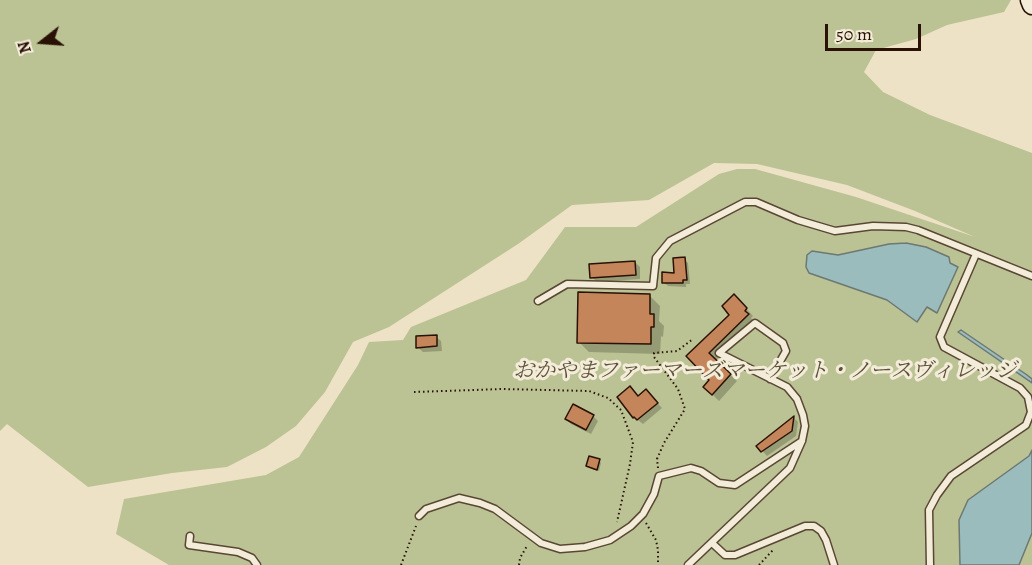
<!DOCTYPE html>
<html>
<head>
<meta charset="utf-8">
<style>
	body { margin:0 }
	#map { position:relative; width:1032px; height:565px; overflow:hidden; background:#ede2c5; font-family:Alegreya,serif }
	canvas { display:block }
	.north { position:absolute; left:12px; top:12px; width:60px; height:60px; -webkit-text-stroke:4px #f3ecd9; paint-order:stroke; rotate:253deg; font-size:16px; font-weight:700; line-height:24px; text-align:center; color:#291205 }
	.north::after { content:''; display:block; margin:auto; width:21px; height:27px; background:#291205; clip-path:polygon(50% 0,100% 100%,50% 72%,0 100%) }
	.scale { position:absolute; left:825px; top:24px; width:96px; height:27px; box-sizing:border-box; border:3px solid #291205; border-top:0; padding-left:8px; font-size:18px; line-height:21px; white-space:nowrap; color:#291205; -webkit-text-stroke:4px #f3ecd9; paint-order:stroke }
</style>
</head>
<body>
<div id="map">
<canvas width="1032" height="565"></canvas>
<div class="north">N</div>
<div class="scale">50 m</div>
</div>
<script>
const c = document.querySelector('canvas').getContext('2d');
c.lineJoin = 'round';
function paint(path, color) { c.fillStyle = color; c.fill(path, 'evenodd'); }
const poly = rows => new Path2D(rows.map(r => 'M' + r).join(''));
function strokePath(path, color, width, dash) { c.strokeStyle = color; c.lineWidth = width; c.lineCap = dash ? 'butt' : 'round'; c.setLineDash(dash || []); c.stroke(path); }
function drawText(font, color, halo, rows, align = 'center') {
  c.font = font + ' Alegreya,"Noto Serif JP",serif'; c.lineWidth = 6; c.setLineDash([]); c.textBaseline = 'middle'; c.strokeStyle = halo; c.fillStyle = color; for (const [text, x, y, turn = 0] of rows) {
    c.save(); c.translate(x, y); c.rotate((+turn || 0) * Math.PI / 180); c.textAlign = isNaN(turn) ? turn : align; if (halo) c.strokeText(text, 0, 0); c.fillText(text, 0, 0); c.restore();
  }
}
const green = poly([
	[0,0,1011,0,1004,12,947,25,916,39,876,50,864,72,883,92,930,115,1032,153,1032,565,169,565,116,534,124,499,266,475,299,457,358,365,369,342,403,340,411,327,526,280,565,227,636,227,719,174,737,169,755,169,856,197,975,237,915,211,847,185,757,164,714,163,649,200,572,205,518,244,389,327,353,342,325,392,296,426,266,447,227,467,172,473,88,487,7,424,0,431]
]);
const water = poly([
	[906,243,926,247,949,257,950,263,958,267,937,313,927,307,917,322,887,300,809,273,806,267,807,255,812,251,838,255,889,244,906,243],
	[961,330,1027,375,1032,379,1032,383,958,332,961,330],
	[1032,450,1032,533,1019,565,960,565,959,520,968,500,1029,456,1032,450]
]);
const shadow = poly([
	[684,259,688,263,690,284,686,284,686,287,668,286,663,282,676,275],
	[635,262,640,267,640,279,597,282,592,277],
	[649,295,660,306,659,321,664,326,663,337,661,336,660,354,589,352,579,342],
	[741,303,753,316,751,318,755,322,715,361,737,381,719,401,705,387,711,380,688,356],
	[436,337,441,341,442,351,423,352,418,347],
	[646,391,662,408,643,424,634,417,639,398],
	[593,416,598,421,591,434,571,424,566,419],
	[794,418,798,422,796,436,767,456,758,446],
	[599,461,601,463,599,471,588,465]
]);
const building = poly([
	[685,257,687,280,683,280,683,283,662,283,662,272,674,273,673,258,685,257],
	[635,261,636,275,590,278,589,264,635,261],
	[578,292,650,294,650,314,654,314,654,327,651,327,651,344,577,343,578,292],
	[734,294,747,308,745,311,749,314,709,353,731,374,712,395,703,387,709,380,686,356,729,315,722,306,734,294],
	[437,335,437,346,416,348,416,336,437,335],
	[630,386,638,396,646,389,658,403,637,420,634,417,633,418,617,397,630,386],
	[573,404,594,415,586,430,565,419,573,404],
	[794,416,792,431,761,452,756,446,794,416],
	[589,456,600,459,597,470,586,466,589,456]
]);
const path = poly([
	[414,392,503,389,589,391,608,398,621,410,633,442,630,464,617,522],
	[658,468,657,459,664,443,685,409,678,389,654,357,654,353,677,351,693,339],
	[646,523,656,540,658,550,658,565],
	[401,565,416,526],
	[519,565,520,558,527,546],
	[759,565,773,550]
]);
const lane = poly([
	[538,301,567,284,653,286,656,258,670,241,745,202,756,202,798,220,835,231,873,226,906,227,918,230,1032,276],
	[419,516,426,509,459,498,480,503,495,509,541,543,560,549,585,547,610,540,631,526,643,514,654,494,659,476,691,468,701,471,719,483,735,485,802,441],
	[190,536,189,545,238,552,252,558,257,565],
	[712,543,725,555,735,555,805,526,814,526,821,531,826,540,834,565],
	[688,565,790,468,802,441,805,426,803,415,797,399,787,387,719,353,755,323,783,343,786,351,770,379],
	[930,565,929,510,937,495,951,476,1026,425,1031,412,1028,397,1020,388,944,347,940,337,976,254]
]);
const secondary = poly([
	[1030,0,1032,5]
]);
const parkNames = [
	["おかやまファーマーズマーケット・ノースヴィレッジ",765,372]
];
paint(green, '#bbc293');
paint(water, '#9bbcbd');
strokePath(water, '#6d7873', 1.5);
paint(shadow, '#0003');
paint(building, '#c5855a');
strokePath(building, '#291205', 1.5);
strokePath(lane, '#5a4635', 9);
strokePath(secondary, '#291205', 21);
strokePath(path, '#291205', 2, [1.5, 3]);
strokePath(lane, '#f3ecd9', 6);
strokePath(secondary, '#f3ecd9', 18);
drawText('italic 21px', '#5c5037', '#f3ecd9', parkNames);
</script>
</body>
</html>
